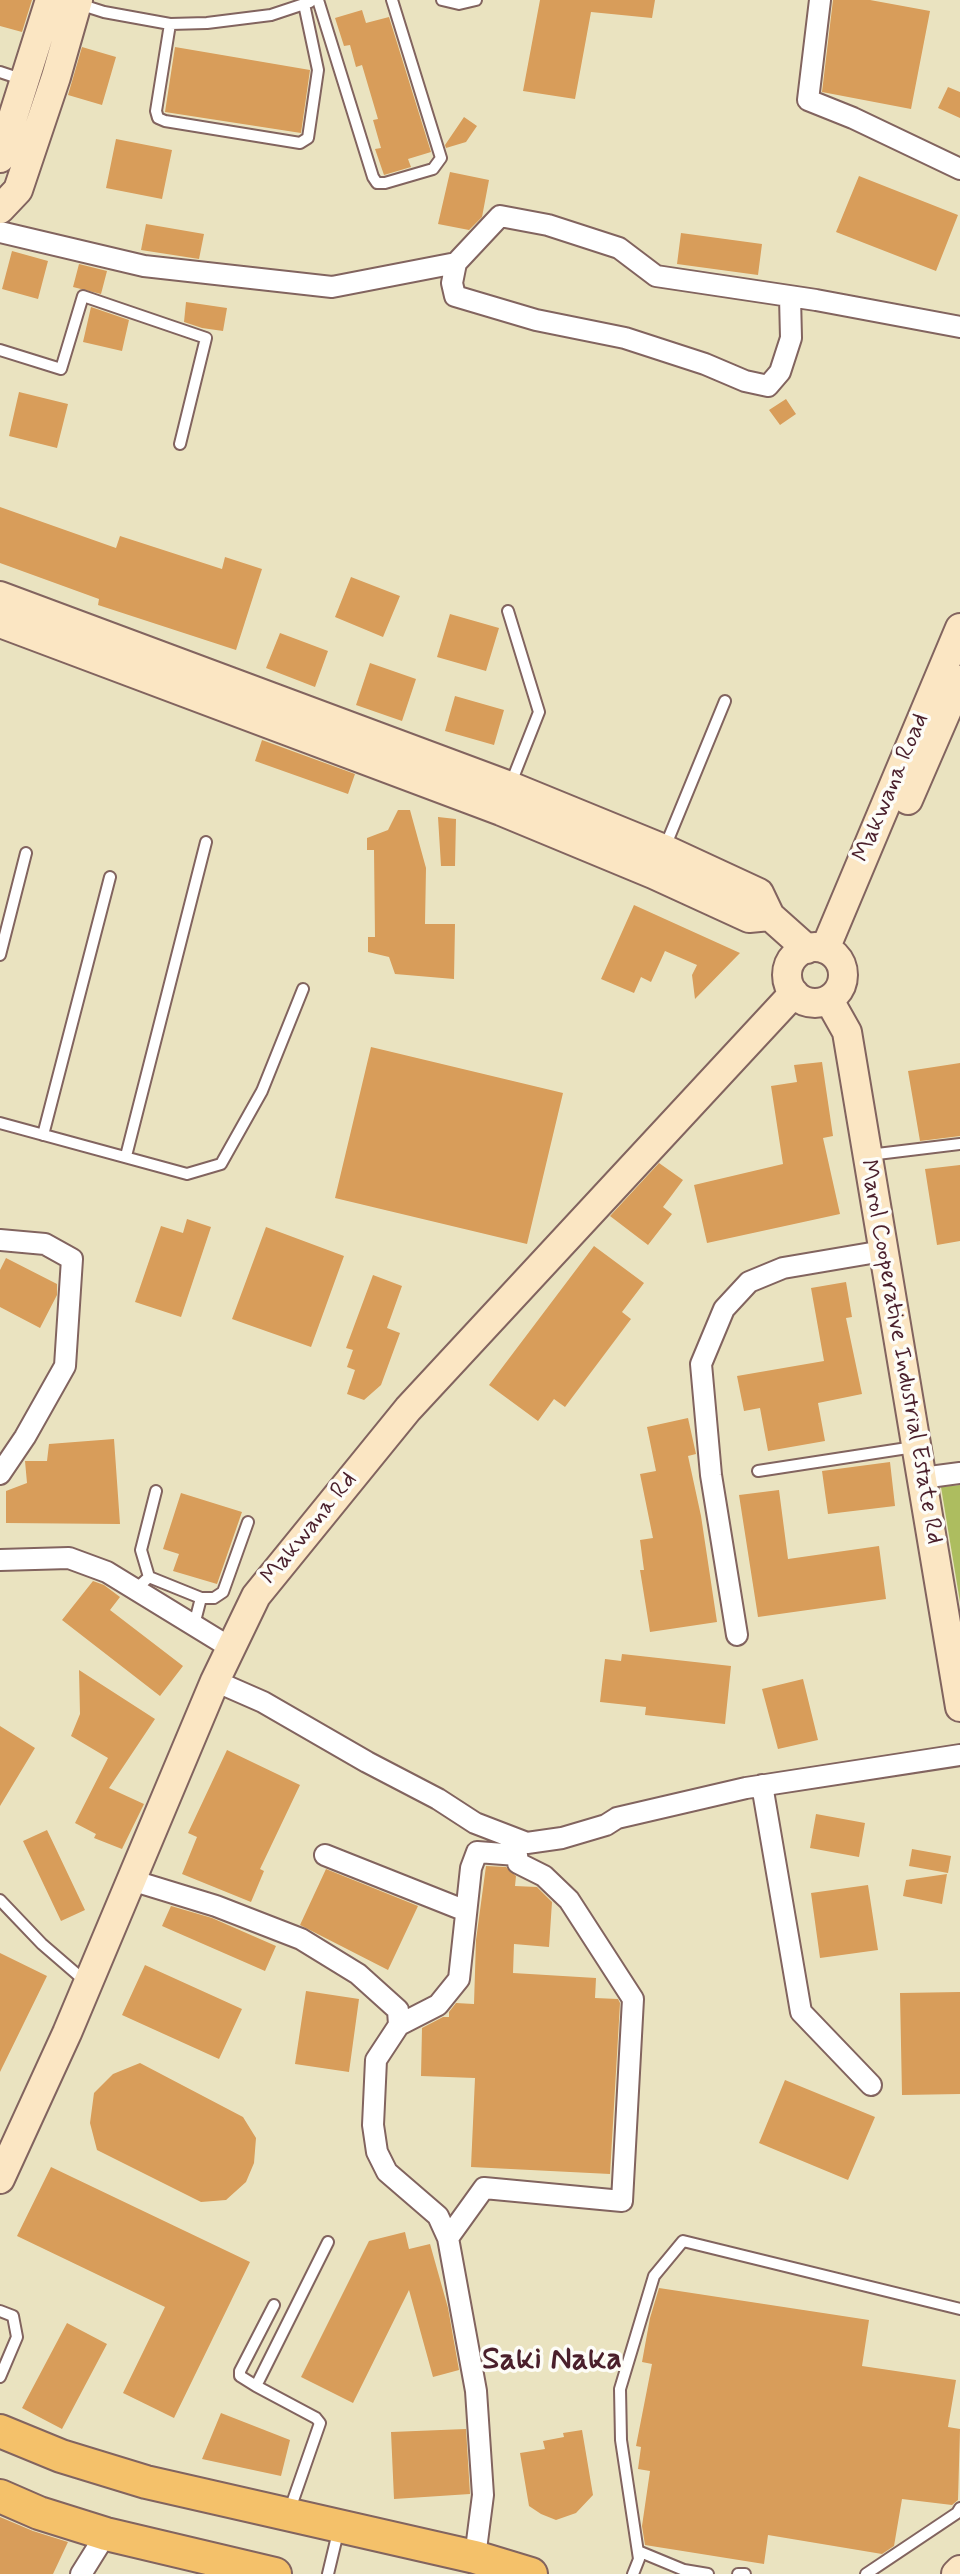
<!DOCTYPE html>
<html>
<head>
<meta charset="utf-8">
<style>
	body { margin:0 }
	canvas { display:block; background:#eae3c0 }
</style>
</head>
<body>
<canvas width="960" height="2574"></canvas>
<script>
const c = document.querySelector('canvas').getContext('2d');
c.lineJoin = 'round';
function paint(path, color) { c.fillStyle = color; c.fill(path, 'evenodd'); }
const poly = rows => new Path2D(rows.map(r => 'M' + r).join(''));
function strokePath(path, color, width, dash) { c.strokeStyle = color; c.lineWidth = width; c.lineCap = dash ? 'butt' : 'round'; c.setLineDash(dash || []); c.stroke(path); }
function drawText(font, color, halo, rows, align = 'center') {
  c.font = font + ' Mynerve,sans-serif'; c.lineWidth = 7; c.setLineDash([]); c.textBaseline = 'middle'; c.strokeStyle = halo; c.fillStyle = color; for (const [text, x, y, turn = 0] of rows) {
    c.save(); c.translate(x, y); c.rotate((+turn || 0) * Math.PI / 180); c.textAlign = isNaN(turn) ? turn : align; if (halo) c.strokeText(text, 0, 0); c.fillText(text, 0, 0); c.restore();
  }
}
const green = poly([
	[960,1485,960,1602,941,1487]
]);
const building = poly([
	[0,0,32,0,22,32,0,26],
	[540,0,655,0,652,18,591,12,575,99,523,91],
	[833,0,870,0,930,11,911,109,822,92],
	[362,10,366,23,389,17,431,152,408,159,411,167,384,175,375,149,381,148,373,120,378,119,362,65,356,67,350,45,344,46,335,18],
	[82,47,116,57,102,105,68,95],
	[175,47,310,70,301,133,165,112],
	[948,87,960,92,960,118,938,108],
	[464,117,477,126,466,142,446,148,445,145],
	[116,139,172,150,162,199,106,188],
	[450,172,489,180,482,217,469,230,438,224],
	[859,176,958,215,936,271,836,232],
	[146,224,204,234,199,259,141,250],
	[681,233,762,244,758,275,677,264],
	[12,251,48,261,38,299,2,289],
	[79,264,107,271,101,294,73,287],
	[186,302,227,308,223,331,202,328,184,322],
	[91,307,129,320,122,351,83,342],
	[19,392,68,404,57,448,9,436],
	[786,399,796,414,780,425,769,410],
	[0,507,116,548,120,536,222,569,225,557,262,569,236,650,98,605,99,599,0,563],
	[351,577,400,596,383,637,335,617],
	[450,614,499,628,486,671,437,657],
	[280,633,328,651,315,687,266,668],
	[370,663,416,679,402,721,356,705],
	[455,696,504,710,494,745,445,731],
	[262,740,355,774,348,794,255,761],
	[398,810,410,810,426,868,425,924,455,924,454,979,395,974,389,957,368,952,368,937,375,937,374,850,367,850,367,838,388,830],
	[438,817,456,819,455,866,441,866],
	[634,905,740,953,695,999,692,975,697,965,665,951,651,982,641,977,634,993,601,979],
	[371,1047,563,1093,527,1244,335,1198],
	[822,1062,833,1136,823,1138,840,1214,707,1243,694,1185,783,1164,771,1086,797,1082,794,1065],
	[960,1063,960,1136,920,1141,908,1071],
	[659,1163,683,1180,663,1207,672,1214,648,1245,610,1216],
	[960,1165,960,1241,937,1245,925,1169],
	[187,1219,211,1227,181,1317,135,1302,161,1226,183,1233],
	[266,1227,344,1256,311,1347,232,1319],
	[594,1246,644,1283,622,1312,631,1319,565,1407,554,1399,538,1421,489,1385],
	[6,1258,57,1284,57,1295,40,1328,0,1307,0,1270],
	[373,1275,402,1286,387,1328,400,1333,381,1385,364,1400,347,1394,355,1370,347,1367,353,1350,346,1348],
	[846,1282,852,1317,846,1318,862,1394,818,1403,825,1441,768,1451,760,1408,744,1411,737,1376,824,1361,811,1288],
	[688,1418,696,1454,688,1456,701,1516,717,1622,650,1632,640,1570,644,1570,640,1540,653,1538,640,1474,656,1471,647,1427],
	[114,1439,120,1524,6,1523,6,1491,27,1483,25,1461,47,1461,49,1444],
	[890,1462,895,1506,828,1514,822,1471],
	[779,1490,788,1559,879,1546,886,1599,758,1617,739,1495],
	[181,1493,242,1512,217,1584,173,1571,179,1554,163,1549],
	[93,1581,104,1585,120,1597,110,1610,183,1666,160,1696,62,1620],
	[622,1654,731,1666,725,1724,645,1715,646,1707,600,1702,605,1659,621,1661],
	[79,1670,155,1719,109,1788,144,1804,122,1849,94,1838,96,1834,75,1823,108,1758,71,1736,80,1714],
	[803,1679,818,1740,778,1749,762,1689],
	[0,1726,35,1748,0,1806],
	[227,1750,300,1785,260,1869,264,1871,251,1902,182,1874,197,1837,188,1833],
	[816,1814,865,1823,859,1857,810,1848],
	[47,1830,85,1910,61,1921,23,1841],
	[912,1849,951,1856,948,1873,909,1866],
	[486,1866,506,1867,516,1876,515,1886,537,1887,552,1902,549,1947,514,1944,513,1973,596,1978,595,1998,618,1999,620,2003,610,2174,471,2167,475,2078,421,2076,422,2028,443,2017,449,2017,449,2012,456,2003,474,2004,476,1940],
	[326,1869,418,1906,388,1970,300,1925],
	[947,1874,942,1904,903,1896,906,1880],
	[868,1885,878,1950,820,1958,811,1893],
	[171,1906,212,1918,276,1946,265,1971,162,1926],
	[0,1953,47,1976,0,2072],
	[145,1965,242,2009,219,2059,122,2015],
	[306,1991,359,1999,349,2072,295,2064],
	[960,1992,960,2094,902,2095,900,1993],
	[140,2063,243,2117,256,2138,254,2163,246,2182,226,2200,201,2202,97,2150,90,2123,94,2093,113,2074],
	[785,2080,875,2117,848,2180,759,2143],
	[51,2167,250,2262,174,2418,123,2393,165,2307,17,2236],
	[405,2232,409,2249,430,2244,448,2308,459,2370,433,2377,409,2290,353,2403,301,2377,369,2241],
	[659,2288,869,2320,862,2366,956,2380,948,2427,960,2429,958,2500,952,2505,902,2499,894,2546,882,2554,768,2535,764,2564,645,2545,642,2526,650,2471,638,2469,641,2447,636,2446,652,2364,642,2362,650,2318],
	[67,2323,107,2344,62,2429,22,2408],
	[221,2413,290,2440,281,2476,202,2459],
	[466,2429,470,2494,394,2499,391,2432],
	[582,2430,593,2495,576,2513,556,2520,541,2514,529,2506,520,2453,545,2449,543,2441,564,2437,563,2433],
	[0,2517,33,2531,68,2542,53,2574,0,2574]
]);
const lane = poly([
	[318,0,373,177,377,183,385,183,433,169,441,158,392,0],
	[442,0,459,4,476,0],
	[79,4,104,12,170,24,207,23,271,15,310,2],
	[170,24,156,111,158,118,165,121,300,143,308,138,318,70,304,4],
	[0,72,24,80],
	[0,350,61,369,83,296,206,338,180,444],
	[508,611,539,712,511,783],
	[665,847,725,701],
	[0,955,26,853],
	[0,1123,187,1174,221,1164,262,1091,303,989],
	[43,1135,110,877],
	[869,1155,960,1144],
	[126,1156,206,842],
	[758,1471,914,1447],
	[149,1577,141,1550,156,1491],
	[136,1589,149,1577,201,1598,194,1625],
	[201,1598,214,1598,223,1592,248,1522],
	[0,1900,42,1944,86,1982],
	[0,2311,13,2316,17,2337,0,2377],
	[256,2386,240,2376,240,2371,274,2305],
	[290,2509,320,2423,316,2418,256,2386,328,2242],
	[638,2551,684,2570,708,2574],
	[328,2574,339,2528],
	[633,2574,639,2559,621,2440,620,2389,654,2276,683,2241,960,2309],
	[738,2574,745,2574],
	[866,2574,957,2513,960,2508]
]);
const street = poly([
	[820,0,808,100,853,118,960,169],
	[0,232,144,266,332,287,456,263,500,216,548,225,619,248,656,276,816,300,960,327],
	[456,263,452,283,455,296,536,320,625,338,705,364,745,381,768,386,780,372,791,338,790,297],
	[0,1240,45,1244,72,1259,65,1366,25,1437,0,1474],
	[922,1478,960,1473],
	[0,1560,69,1558,107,1572,231,1648],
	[737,1635,711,1475,701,1364,724,1309,749,1282,783,1268,883,1251],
	[215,1681,263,1702,367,1762,438,1799,475,1823,527,1843,562,1838,606,1825,617,1818,746,1788,960,1755],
	[762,1785,801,2012,871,2085],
	[325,1855,466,1911],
	[131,1880,216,1906,301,1939,358,1974,398,2010,399,2025],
	[448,2238,484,2188,622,2201,633,1999,569,1900,544,1876,518,1863,517,1855,477,1852,471,1868,459,1979,438,2005,399,2025,376,2060,373,2125,377,2152,387,2172,438,2216,448,2238,476,2391,483,2495,475,2557],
	[81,2574,106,2534]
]);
const secondary = poly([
	[0,158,50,0],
	[0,209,18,190,56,77,78,0],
	[0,596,510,786,664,849,759,893,770,916,807,949],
	[0,623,501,811,653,874,749,918,770,916],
	[908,800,960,680],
	'787 975a28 28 0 1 1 56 0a28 28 0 1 1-56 0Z',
	[825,949,960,628],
	[829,1000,847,1032,960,1707],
	[0,2179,67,2033,215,1681,256,1596,408,1409,794,993],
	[956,2574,960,2570]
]);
const primary = poly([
	[0,2431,61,2456,146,2482,475,2557,531,2574],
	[0,2496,39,2513,106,2534,275,2574]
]);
const streetNames = [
	["Makwana Road",892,788,-67],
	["Marol Cooperative Industrial Estate Rd",900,1352,80],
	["Makwana Rd",310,1529,-51]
];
const districtNames = [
	["Saki Naka",552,2361]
];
paint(green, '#adbd5f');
paint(building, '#d89d5a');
strokePath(lane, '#82645f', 14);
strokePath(street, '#82645f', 24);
strokePath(secondary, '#82645f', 32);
strokePath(primary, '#82645f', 36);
strokePath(lane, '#fff', 10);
strokePath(street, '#fff', 20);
strokePath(secondary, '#fbe6c3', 28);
strokePath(primary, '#f4c16a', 32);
drawText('24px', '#4a1f2b', '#fdfcf7', streetNames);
drawText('bold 32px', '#4a1f2b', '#fdfcf7', districtNames);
</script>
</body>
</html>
